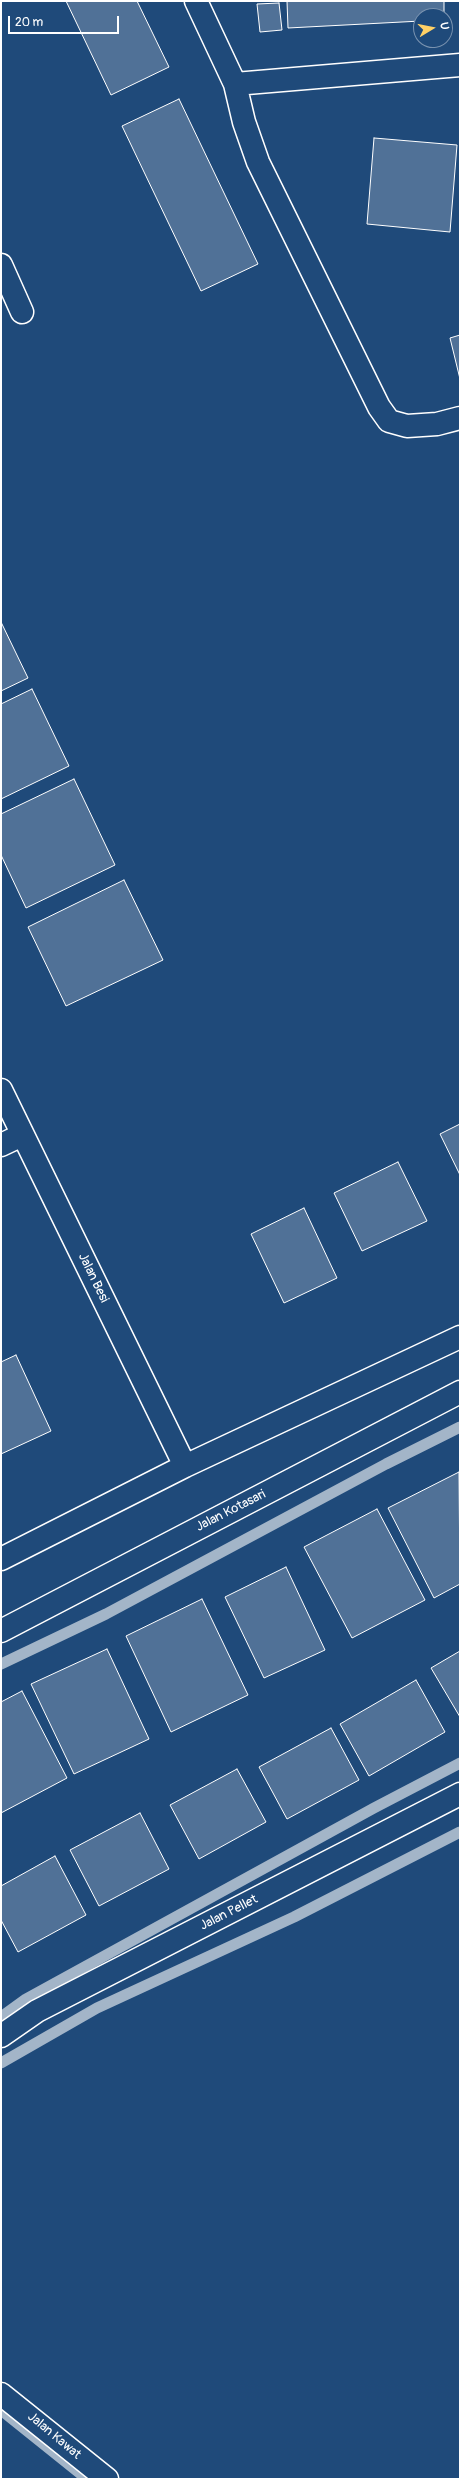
<!DOCTYPE html>
<html>
<head>
<meta charset="utf-8">
<style>
	body { margin:0 }
	#map { position:relative; width:461px; height:2480px; overflow:hidden; background:#1f4a7a; font-family:Pangolin,sans-serif }
	canvas { display:block }
	.frame { position:absolute; inset:0; border:2px solid #fff; pointer-events:none }
	.north { position:absolute; left:413px; top:8px; width:40px; height:40px; box-sizing:border-box; background:#1f4a7a; border:1px solid #7992af; border-radius:50%; rotate:80deg; font-size:11px; font-weight:700; line-height:16px; text-align:center; color:#fff }
	.north::after { content:''; display:block; margin:auto; width:14px; height:18px; background:#ffd166; clip-path:polygon(50% 0,100% 100%,50% 72%,0 100%) }
	.scale { position:absolute; left:8px; top:16px; width:111px; height:18px; box-sizing:border-box; border:2px solid #fff; border-top:0; padding-left:5px; font-size:12px; line-height:14px; white-space:nowrap; color:#fff; -webkit-text-stroke:3px #1f4a7a; paint-order:stroke }
</style>
</head>
<body>
<div id="map">
<canvas width="461" height="2480"></canvas>
<div class="frame"></div>
<div class="north">U</div>
<div class="scale">20 m</div>
</div>
<script>
const c = document.querySelector('canvas').getContext('2d');
c.lineJoin = 'round';
const poly = rows => new Path2D(rows.map(r => 'M' + r).join(''));
function strokePath(path, color, width, dash) { c.strokeStyle = color; c.lineWidth = width; c.lineCap = dash ? 'butt' : 'round'; c.setLineDash(dash || []); c.stroke(path); }
function paint(path, color) { c.fillStyle = color; c.fill(path, 'evenodd'); }
function drawText(font, color, halo, rows, align = 'center') {
  c.font = font + ' Pangolin,sans-serif'; c.lineWidth = 3; c.setLineDash([]); c.textBaseline = 'middle'; c.strokeStyle = halo; c.fillStyle = color; for (const [text, x, y, turn = 0] of rows) {
    c.save(); c.translate(x, y); c.rotate((+turn || 0) * Math.PI / 180); c.textAlign = isNaN(turn) ? turn : align; if (halo) c.strokeText(text, 0, 0); c.fillText(text, 0, 0); c.restore();
  }
}
const stream = poly([
	[1,1664,106,1614,386,1464,460,1427],
	[1,2017,26,1999,374,1808,460,1763],
	[1,2063,97,2008,294,1917,460,1832],
	[1,2410,87,2479]
]);
const building = poly([
	[66,1,137,1,169,67,111,95,66,1],
	[287,1,444,1,444,16,421,16,421,21,288,28,287,1],
	[279,3,282,30,260,32,257,4,279,3],
	[179,99,258,264,201,291,122,126,179,99],
	[374,138,457,145,450,232,367,224,374,138],
	[460,335,460,379,450,338,460,335],
	[1,622,28,678,1,691,1,622],
	[32,689,69,766,1,799,1,704,32,689],
	[74,779,115,865,26,908,1,855,1,814,74,779],
	[124,880,163,960,66,1006,28,927,124,880],
	[460,1124,460,1175,440,1134,460,1124],
	[398,1162,427,1221,362,1251,334,1193,398,1162],
	[304,1208,337,1278,284,1303,251,1234,304,1208],
	[16,1355,51,1431,1,1454,1,1362,16,1355],
	[459,1472,460,1584,434,1598,388,1508,459,1472],
	[377,1509,425,1600,352,1638,304,1547,377,1509],
	[286,1567,325,1650,264,1678,225,1597,286,1567],
	[202,1599,248,1695,171,1732,126,1636,202,1599],
	[107,1649,149,1739,74,1774,31,1684,107,1649],
	[460,1651,460,1717,431,1668,460,1651],
	[416,1680,445,1732,369,1776,340,1724,416,1680],
	[22,1691,67,1778,1,1813,1,1702,22,1691],
	[331,1728,359,1780,287,1819,259,1767,331,1728],
	[237,1769,266,1822,199,1859,170,1805,237,1769],
	[140,1813,169,1869,99,1906,70,1850,140,1813],
	[55,1856,86,1915,18,1952,1,1920,1,1886,55,1856]
]);
const street = poly([
	[196,1,235,84,460,65],
	[235,84,244,122,258,162,379,407,389,421,407,426,437,424,460,418],
	[1,265,22,312],
	[1,1090,185,1466],
	[1,1145,22,1135],
	[1,1559,185,1466,460,1337],
	[1,1631,460,1392],
	[1,2036,37,2011,460,1794],
	[1,2394,107,2479]
]);
const streetNames = [
	["Jalan Besi",93,1278,64],
	["Jalan Kotasari",231,1511,-27],
	["Jalan Pellet",229,1913,-27],
	["Jalan Kawat",54,2436,40]
];
strokePath(stream, '#a3b5c8', 11);
paint(building, '#507197');
strokePath(building, '#fff', 1);
strokePath(street, '#fff', 25);
strokePath(street, '#1f4a7a', 22);
drawText('13px', '#fff', '#1f4a7a', streetNames);
</script>
</body>
</html>
